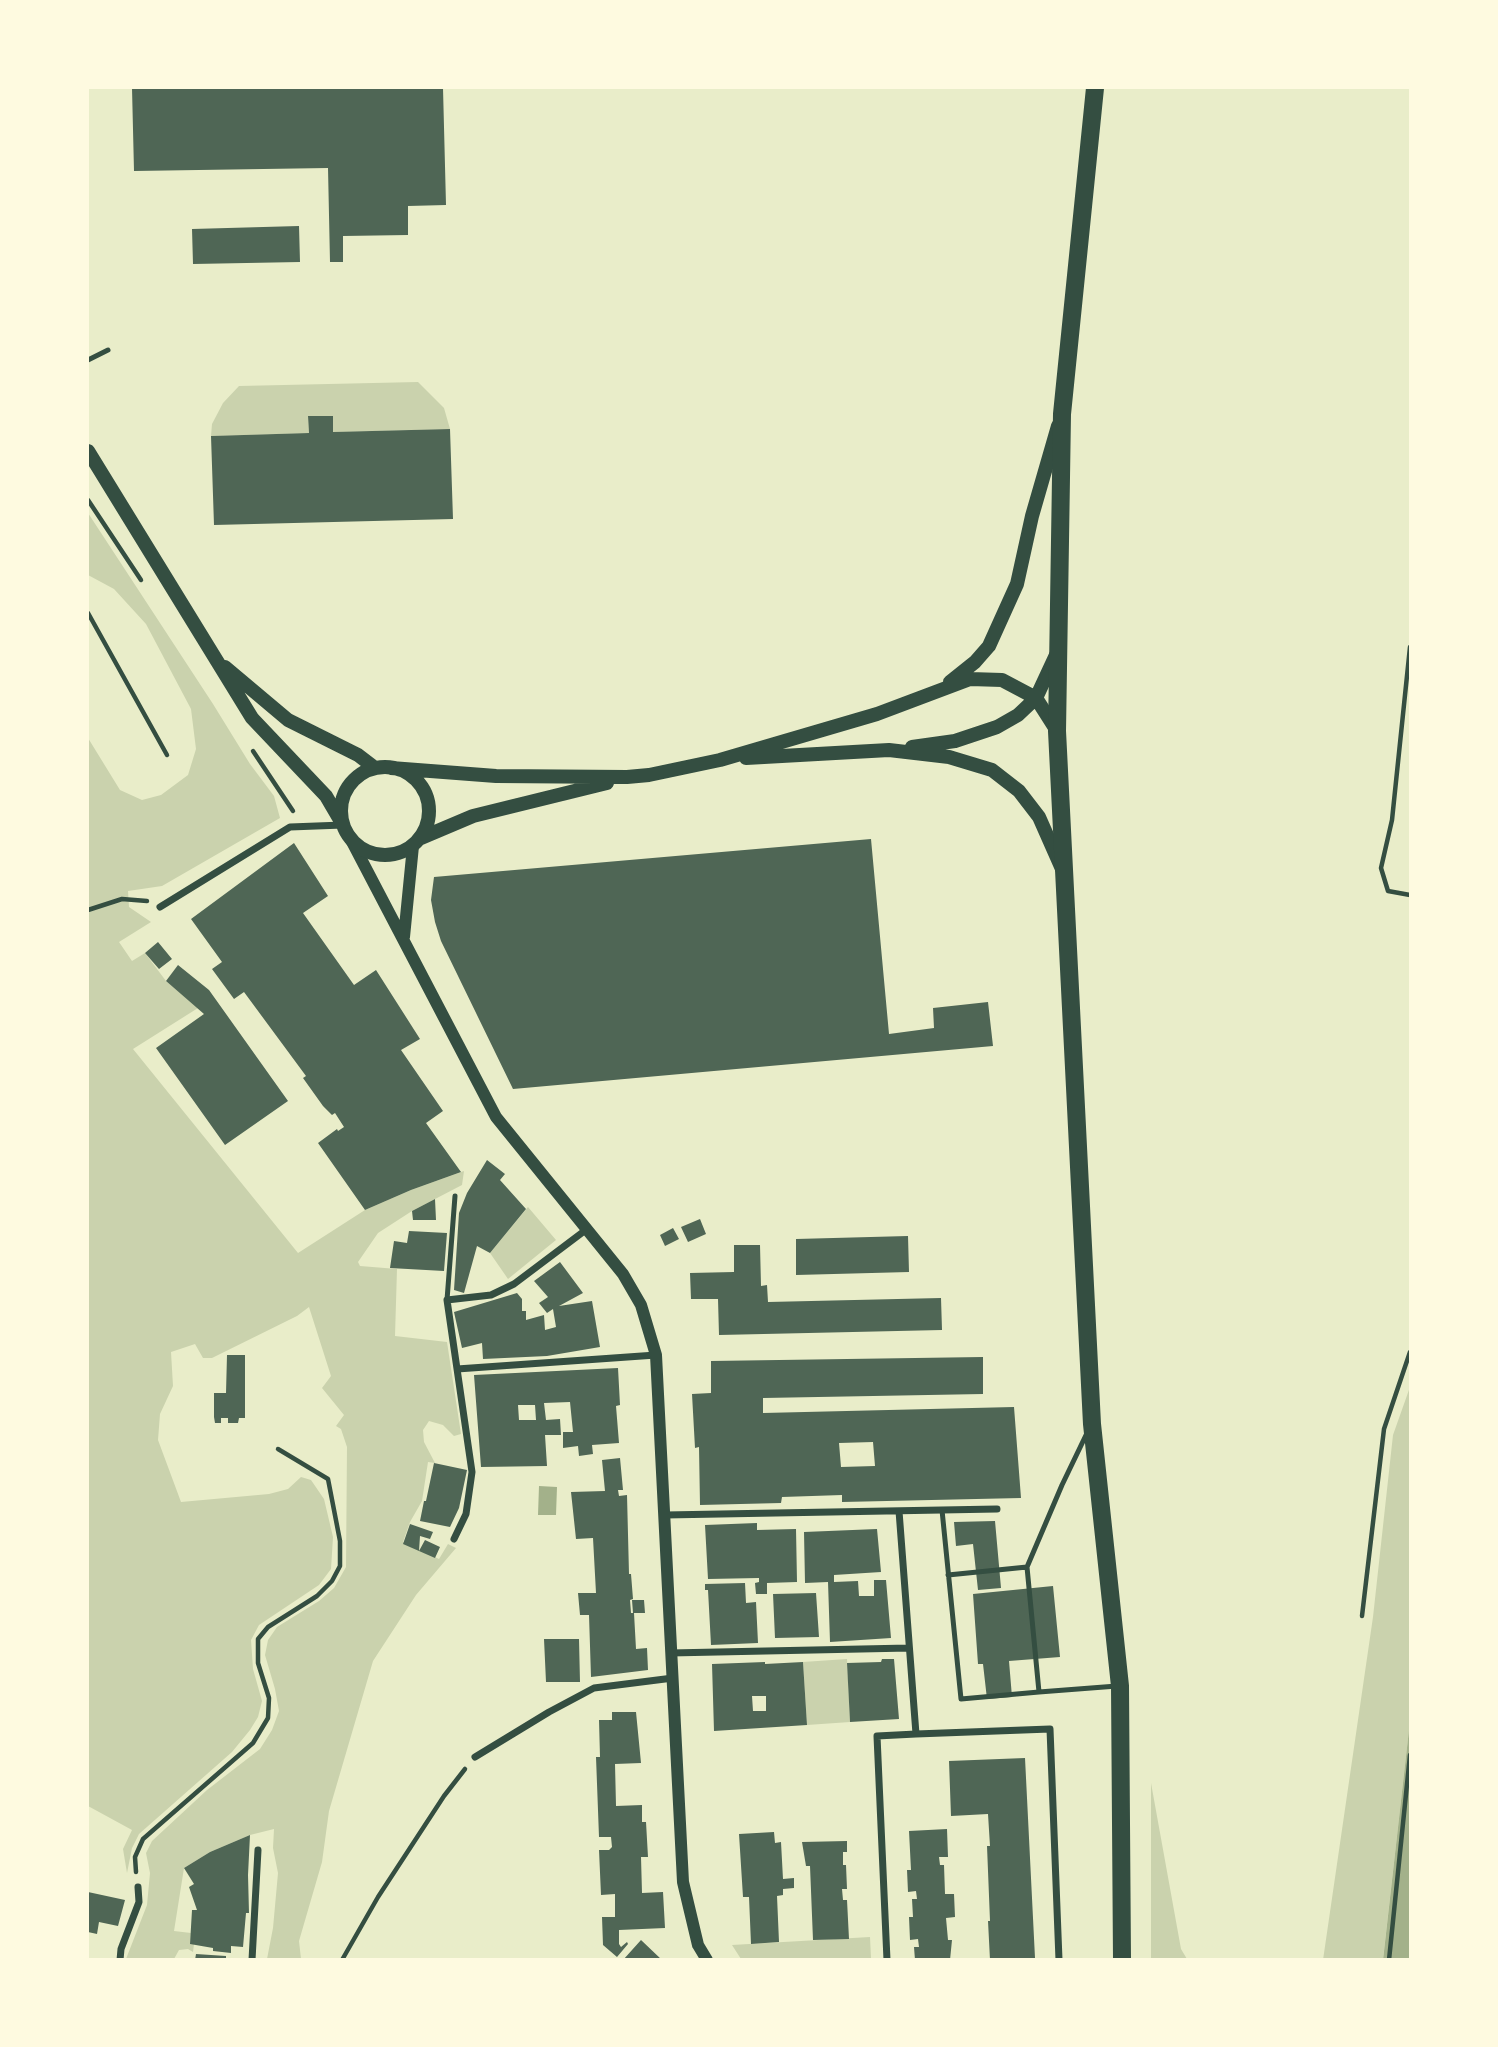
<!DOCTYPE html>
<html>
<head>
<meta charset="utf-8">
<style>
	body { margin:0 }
	#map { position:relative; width:1498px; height:2047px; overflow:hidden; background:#e9edc9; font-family:"Fira Sans Condensed",sans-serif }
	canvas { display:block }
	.frame { position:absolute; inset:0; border:89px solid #fefae0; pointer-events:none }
</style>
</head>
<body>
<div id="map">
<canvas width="1498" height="2047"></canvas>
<div class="frame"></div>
</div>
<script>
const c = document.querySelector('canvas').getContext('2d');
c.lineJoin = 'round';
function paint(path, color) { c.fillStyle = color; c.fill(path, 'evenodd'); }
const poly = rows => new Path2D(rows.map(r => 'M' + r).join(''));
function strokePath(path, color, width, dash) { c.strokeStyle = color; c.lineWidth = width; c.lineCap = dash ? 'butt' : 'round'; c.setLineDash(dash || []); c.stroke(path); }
const green = poly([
	[418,382,444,408,450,429,333,432,332,416,308,416,309,433,211,436,212,424,223,403,239,386],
	[88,513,213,704,250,764,274,796,280,818,162,886,128,891,129,907,151,922,119,942,132,961,145,953,166,981,198,1008,133,1049,298,1253,365,1210,411,1190,464,1171,462,1185,412,1211,378,1233,358,1262,360,1266,397,1269,395,1336,447,1342,461,1434,454,1436,443,1425,429,1421,423,1430,424,1442,435,1463,428,1462,422,1501,410,1522,403,1542,439,1559,448,1544,456,1548,416,1595,373,1661,329,1811,322,1862,299,1941,301,1959,267,1959,273,1928,278,1873,273,1848,274,1829,250,1835,210,1852,184,1868,174,1931,191,1933,190,1943,194,1944,193,1952,188,1949,179,1950,174,1959,126,1959,147,1905,150,1873,146,1853,152,1841,207,1790,260,1749,272,1730,279,1711,275,1689,265,1655,268,1640,277,1627,319,1601,334,1588,346,1567,347,1447,341,1429,336,1426,344,1415,322,1388,331,1376,309,1307,297,1316,212,1358,203,1358,195,1344,171,1352,173,1386,160,1414,158,1440,181,1502,269,1494,288,1489,301,1477,311,1480,324,1499,333,1537,331,1569,319,1585,259,1625,251,1640,253,1669,262,1701,258,1717,250,1730,232,1752,139,1834,132,1848,127,1873,123,1849,132,1830,88,1806,88,738,120,790,142,800,161,795,188,775,196,749,191,709,146,624,114,589,88,575],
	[528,1207,556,1240,508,1279,490,1253],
	[1410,1387,1410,1721,1383,1959,1323,1960,1373,1617,1393,1435],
	[847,1659,850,1722,807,1725,803,1662],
	[1151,1783,1181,1949,1187,1959,1151,1959],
	[870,1937,871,1959,741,1959,732,1945]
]);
const water = poly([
	[539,1486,557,1487,556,1515,538,1515],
	[1410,1721,1410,1959,1383,1960]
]);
const building = poly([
	[132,88,443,88,446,205,408,206,408,235,343,236,343,262,330,262,328,168,134,171],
	[299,226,300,262,193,264,192,229],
	[308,416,333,416,333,432,450,429,453,519,214,525,211,436,309,433],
	[871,839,889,1034,934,1028,933,1008,988,1002,993,1046,513,1089,441,941,435,922,431,900,434,877],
	[294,843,328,896,303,913,354,985,376,970,420,1039,401,1050,443,1111,426,1123,461,1172,411,1190,365,1210,318,1143,337,1129,338,1131,344,1127,335,1113,332,1115,323,1106,303,1078,306,1076,244,992,234,999,212,969,222,962,191,919],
	[158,942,172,959,159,969,145,953],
	[178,965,209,990,288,1101,225,1145,156,1048,204,1014,166,981],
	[487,1160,505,1174,500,1180,526,1209,490,1253,477,1246,464,1293,454,1290,459,1213,467,1193],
	[435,1199,436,1220,413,1220,412,1211],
	[700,1219,706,1234,688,1242,681,1227],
	[673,1228,679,1239,665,1246,660,1235],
	[409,1231,447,1233,444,1271,390,1268,394,1241,407,1243],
	[908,1236,909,1272,796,1275,796,1239],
	[734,1245,760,1245,761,1286,767,1285,768,1302,941,1298,942,1330,719,1335,718,1299,691,1299,690,1273,734,1272],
	[560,1262,583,1293,559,1306,592,1301,600,1347,547,1356,483,1359,482,1343,462,1348,454,1312,517,1293,522,1299,522,1311,526,1311,526,1320,544,1315,545,1330,556,1327,553,1309,547,1313,539,1303,548,1297,534,1281],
	[227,1355,245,1355,245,1418,239,1418,238,1423,228,1423,228,1418,221,1418,221,1423,215,1423,214,1417,214,1393,226,1393],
	[983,1357,983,1394,763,1398,763,1413,1014,1407,1021,1498,842,1502,842,1495,782,1497,781,1503,700,1505,699,1447,695,1448,692,1394,711,1393,711,1361],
	[873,1442,875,1466,841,1467,839,1443],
	[618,1368,620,1405,616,1406,619,1443,592,1445,593,1454,579,1456,578,1446,563,1448,563,1432,573,1432,570,1402,544,1403,546,1420,560,1419,561,1435,545,1435,547,1466,481,1467,474,1375],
	[518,1405,535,1405,536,1420,519,1420],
	[620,1458,623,1490,618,1490,619,1496,627,1495,629,1574,631,1574,633,1599,630,1600,631,1613,634,1613,636,1649,647,1648,648,1670,591,1677,589,1615,580,1615,578,1593,596,1593,593,1538,576,1539,571,1492,605,1491,602,1460],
	[434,1463,467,1470,459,1508,450,1527,420,1521,424,1501,426,1501],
	[995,1521,1001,1588,978,1590,973,1544,956,1546,954,1522],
	[757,1523,757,1530,796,1529,797,1582,767,1583,767,1594,756,1594,755,1583,759,1582,759,1578,708,1579,705,1525],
	[410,1524,433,1532,430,1539,420,1536,419,1551,403,1544],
	[877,1529,881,1572,834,1575,834,1582,858,1581,859,1596,874,1596,874,1580,886,1580,891,1638,830,1642,828,1582,805,1583,804,1532],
	[425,1540,440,1547,435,1558,419,1551],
	[745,1583,746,1603,756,1602,758,1643,711,1645,708,1590,705,1590,705,1584],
	[1053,1586,1060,1657,1009,1661,1012,1697,987,1699,983,1664,978,1664,973,1594],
	[816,1593,819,1637,775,1638,773,1594],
	[632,1600,644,1600,645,1613,633,1613],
	[544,1639,579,1639,580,1682,546,1682],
	[882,1659,894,1659,899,1719,850,1722,847,1663,881,1662],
	[765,1662,765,1664,803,1662,807,1725,714,1731,712,1664],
	[752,1696,766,1696,766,1711,753,1711],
	[612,1712,636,1712,641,1763,615,1764,616,1806,642,1805,642,1822,646,1822,648,1857,641,1857,642,1893,663,1892,665,1928,619,1930,619,1944,621,1947,627,1942,628,1944,617,1957,603,1945,602,1917,615,1917,615,1894,601,1895,599,1850,609,1850,612,1847,611,1837,599,1837,596,1757,600,1757,599,1720,612,1720],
	[1025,1758,1035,1958,990,1960,988,1921,990,1921,987,1846,990,1846,988,1814,951,1816,949,1761],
	[947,1829,948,1857,939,1857,940,1865,944,1865,945,1894,954,1894,955,1917,946,1918,948,1940,952,1940,950,1960,915,1960,914,1947,919,1947,918,1939,910,1940,909,1917,913,1917,912,1899,917,1899,916,1891,908,1892,907,1870,911,1870,909,1831],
	[774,1832,775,1843,781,1842,783,1879,794,1878,794,1888,783,1889,783,1895,777,1896,779,1942,751,1944,749,1897,743,1897,739,1834],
	[250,1835,248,1875,249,1913,246,1913,243,1947,231,1946,231,1953,213,1951,213,1948,190,1944,192,1910,197,1910,189,1887,194,1884,184,1868,210,1852],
	[847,1841,847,1852,843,1852,843,1865,846,1865,847,1889,842,1889,843,1900,847,1900,849,1939,813,1940,810,1866,806,1866,802,1842],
	[88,1892,125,1900,118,1926,99,1922,97,1934,88,1932],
	[641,1940,662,1960,623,1960],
	[196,1954,226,1956,226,1960,195,1960]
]);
const path = poly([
	[88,500,141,580],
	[88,613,167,755],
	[1410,647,1392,820,1381,868,1388,891,1410,895],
	[253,751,293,811],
	[88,910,122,899,147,901],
	[1362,1616,1384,1429,1410,1352],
	[136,1872,135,1857,143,1839,253,1743,268,1718,269,1698,258,1663,258,1639,268,1627,317,1596,332,1581,340,1566,340,1541,328,1479,278,1449],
	[342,1960,378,1897,444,1796,465,1769],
	[1389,1960,1410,1755]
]);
const service = poly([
	[88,360,108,350],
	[447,1300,455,1196],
	[1087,1433,1062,1485,1027,1567,1039,1692,1117,1686],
	[942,1510,961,1699,1039,1692],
	[948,1575,1027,1567]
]);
const minor = poly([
	[160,907,290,827,343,825],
	[457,1369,656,1355],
	[665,1515,997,1509],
	[454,1539,466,1514,472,1472,447,1300,491,1295,514,1284,587,1229],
	[670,1653,909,1648],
	[916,1734,1050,1729,1059,1960],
	[475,1757,549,1712,594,1688,673,1678],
	[120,1960,121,1949,139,1902,138,1887],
	[252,1960,258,1850],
	[887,1960,877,1736,916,1734,899,1511]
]);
const tertiary = poly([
	[349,836,496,1117,623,1274,641,1305,656,1355,683,1882,698,1945,707,1960],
	[404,937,413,846]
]);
const secondary = poly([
	[88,451,252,718,326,796,343,825],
	[225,667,288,720,358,755,375,768],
	[950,682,975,662,989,646,1017,584,1032,516,1058,426],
	[912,747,955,741,997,727,1018,715,1036,698,1056,655],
	[746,758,889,750,949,757,992,770,1019,791,1039,817,1062,869],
	'341 811a44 44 0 1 1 88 0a44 44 0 1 1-88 0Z',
	[391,768,496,776,627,777,649,775,720,760,877,714,970,679,1002,680,1036,698,1057,731],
	[421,838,473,816,607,783]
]);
const primary = poly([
	[1095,88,1062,414,1057,731,1092,1424,1120,1686,1122,1960]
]);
paint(green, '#cad2ad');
paint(water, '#a3b18a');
paint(building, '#4f6655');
strokePath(path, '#344e41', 4.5);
strokePath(service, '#344e41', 5);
strokePath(minor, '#344e41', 7);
strokePath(tertiary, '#344e41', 12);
strokePath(secondary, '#344e41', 14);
strokePath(primary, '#344e41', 18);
</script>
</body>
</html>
